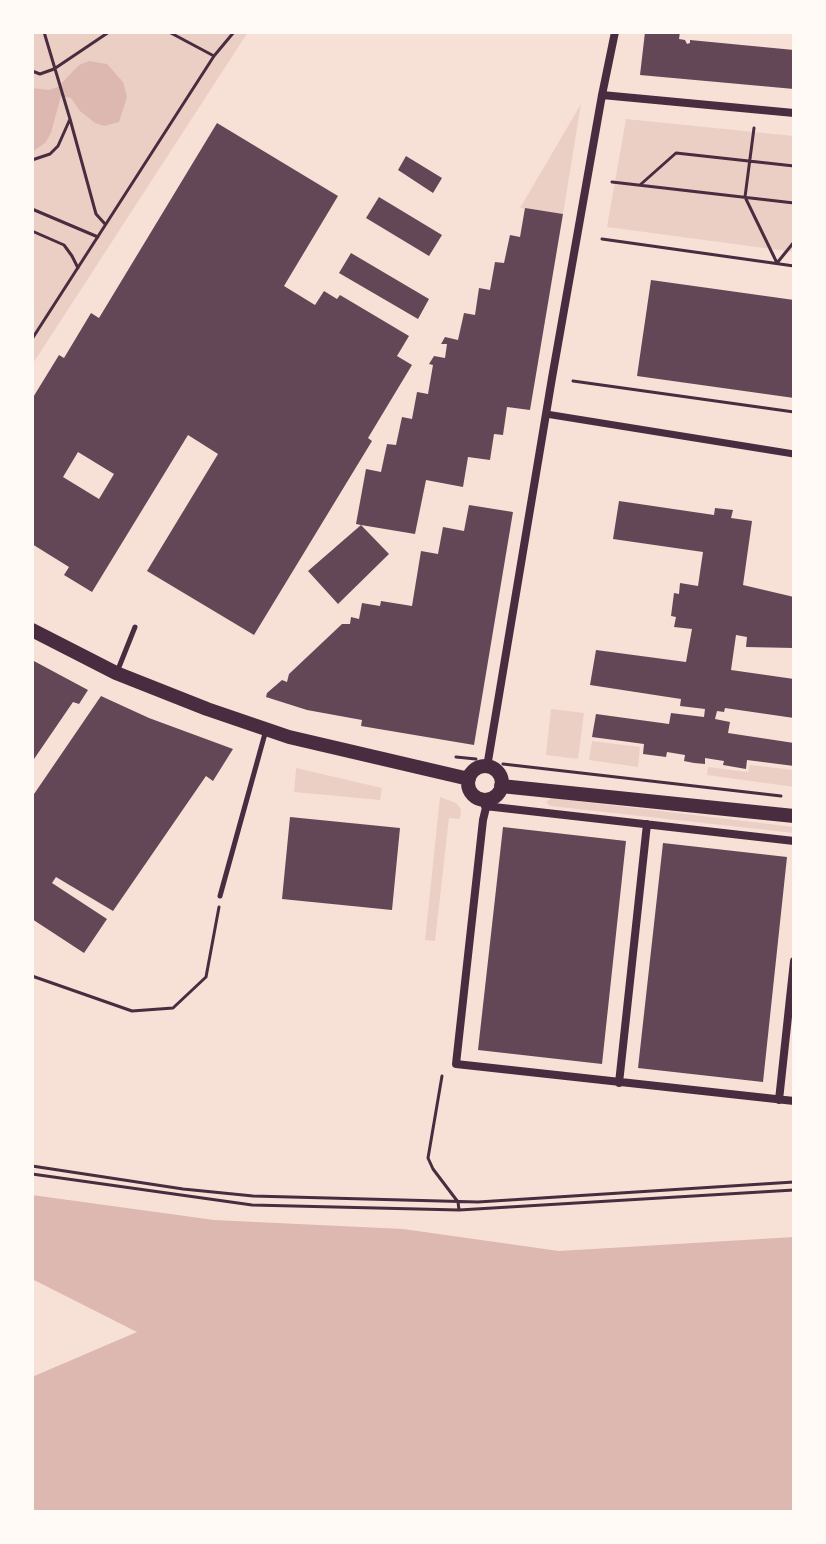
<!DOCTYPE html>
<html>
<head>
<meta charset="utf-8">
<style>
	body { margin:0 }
	#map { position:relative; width:826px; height:1544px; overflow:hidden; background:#f7e1d7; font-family:"Source Serif 4",serif }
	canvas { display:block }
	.frame { position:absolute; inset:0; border:34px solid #fffaf5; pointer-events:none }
</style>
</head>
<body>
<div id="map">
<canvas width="826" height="1544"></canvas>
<div class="frame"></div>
</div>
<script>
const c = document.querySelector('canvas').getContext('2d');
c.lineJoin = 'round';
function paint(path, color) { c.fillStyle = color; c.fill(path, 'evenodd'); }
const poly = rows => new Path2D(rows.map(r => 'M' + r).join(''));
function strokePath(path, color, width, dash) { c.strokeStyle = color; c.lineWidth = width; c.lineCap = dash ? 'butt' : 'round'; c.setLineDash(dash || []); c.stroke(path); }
const green = poly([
	[32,32,248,32,32,365],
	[581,104,563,214,520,208],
	[626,119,794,136,794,252,607,227],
	[551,709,584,713,578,759,546,755],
	[592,741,640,747,638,767,589,760],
	[750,765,794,770,794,787,707,775,708,767,748,772],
	[296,768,382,788,380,800,294,792],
	[440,797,456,803,461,809,460,819,449,818,435,941,425,940],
	[552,798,794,827,794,833,550,806,546,802]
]);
const water = poly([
	[89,61,107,64,123,82,127,97,119,122,104,126,95,123,80,111,71,98,61,96,51,133,45,143,32,152,32,88,49,90,58,87,79,65],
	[32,1195,214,1220,403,1229,559,1251,794,1237,794,1512,32,1512,32,1377,137,1332,32,1279]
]);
const building = poly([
	[645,32,680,32,679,39,685,40,687,44,690,43,690,40,794,50,794,89,640,75],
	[217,123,338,196,284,286,315,305,324,291,337,299,340,295,409,336,397,356,412,365,368,438,372,441,254,635,147,571,218,454,188,435,92,592,64,575,69,567,32,544,32,399,59,355,64,358,91,313,99,318],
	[78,452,114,474,99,499,63,477],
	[406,156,442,178,433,193,398,170],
	[379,197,442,235,429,256,366,218],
	[525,208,563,214,530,410,507,407,503,435,494,434,490,460,468,457,463,487,426,480,415,534,361,525,389,554,338,604,308,571,361,525,356,524,366,469,381,472,387,444,396,445,402,417,412,419,417,392,428,394,433,365,429,364,434,356,445,358,447,344,441,344,445,337,458,340,464,313,475,315,479,288,490,290,495,262,504,263,510,235,520,237],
	[351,253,429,299,418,319,339,273],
	[651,280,794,300,794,398,637,376],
	[619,501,714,515,715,508,733,510,731,518,752,521,743,585,794,597,794,648,746,647,747,637,736,635,731,670,794,679,794,718,725,708,724,712,717,711,715,719,730,722,728,733,794,743,794,766,747,760,746,769,723,765,724,761,705,758,705,764,694,763,684,761,685,755,667,752,666,757,643,754,644,744,592,737,596,714,669,724,671,713,704,717,705,709,680,706,681,699,590,685,596,650,686,662,692,629,674,627,676,617,671,616,674,593,679,594,680,583,698,586,703,552,613,539],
	[469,505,513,512,474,745,361,726,362,720,307,710,266,697,267,693,282,680,287,682,289,674,342,624,350,624,351,617,359,619,362,603,380,606,381,601,412,606,421,551,438,554,443,527,464,531],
	[32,660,88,690,79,704,73,702,32,762],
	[101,696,149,718,233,749,213,781,206,776,113,911,56,877,52,883,107,919,84,953,32,919,32,797],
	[290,817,400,828,392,910,282,899],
	[503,827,626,841,602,1064,478,1050],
	[663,843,787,857,763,1082,638,1068]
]);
const path = poly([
	[169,32,214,56],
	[32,71,40,74,54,69,109,32],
	[70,119,96,214,105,224],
	[754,128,745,197,777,263,794,242],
	[32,160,50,154,58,146,70,119,44,32],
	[612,182,794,203],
	[640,185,676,153,794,166],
	[32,209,98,237],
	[32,231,64,245,72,256,78,268],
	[602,239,794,266],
	[32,339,214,56,234,32],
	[573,381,794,412],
	[456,757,476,759],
	[503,764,781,796],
	[32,976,132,1011,173,1008,206,977,219,907],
	[442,1076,428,1158,433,1169,458,1202,459,1210],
	[32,1166,183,1189,253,1196,478,1202,794,1182],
	[32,1174,252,1205,459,1210,794,1190]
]);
const service = poly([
	[117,672,135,627],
	[220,896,266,730]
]);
const pedestrian = poly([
	[546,414,794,454]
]);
const minor = poly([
	[602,95,794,113],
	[487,767,552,378,602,95,615,32],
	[488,799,483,820,456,1064,794,1101],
	[485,806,794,841],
	[619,1083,647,824],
	[779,1100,794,961]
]);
const secondary = poly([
	[32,630,116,673,207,709,289,737,469,779],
	'468 783a17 17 0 1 1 34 0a17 17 0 1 1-34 0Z',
	[501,786,794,816]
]);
paint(green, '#ebcfc5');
paint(water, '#dcb8b0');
paint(building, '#644757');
strokePath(path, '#4a2c40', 3);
strokePath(service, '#4a2c40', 5);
strokePath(pedestrian, '#4a2c40', 7);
strokePath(minor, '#4a2c40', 8);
strokePath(secondary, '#4a2c40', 14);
</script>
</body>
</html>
